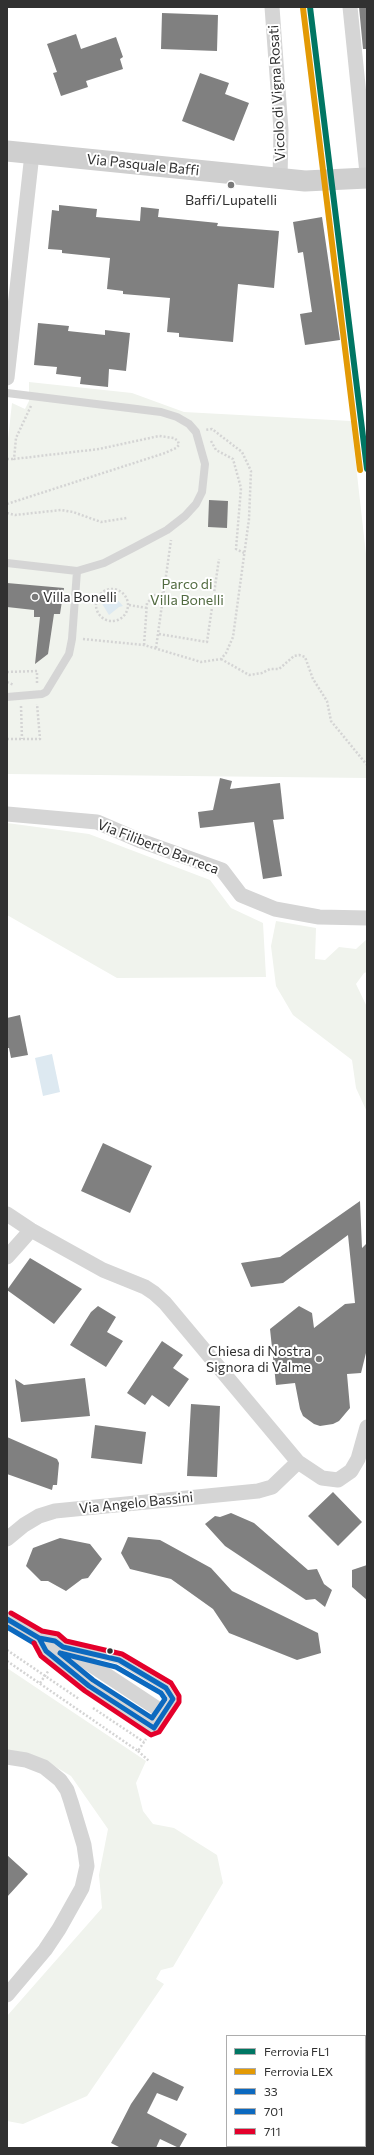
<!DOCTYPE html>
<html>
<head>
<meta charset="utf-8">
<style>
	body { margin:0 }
	#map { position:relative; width:374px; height:2155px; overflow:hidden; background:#fff; font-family:Commissioner,sans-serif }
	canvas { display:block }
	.frame { position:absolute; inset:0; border:8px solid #313131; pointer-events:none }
	.legend { position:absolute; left:226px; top:2035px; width:140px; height:112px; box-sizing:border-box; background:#fff; border:1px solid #adadad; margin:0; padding:5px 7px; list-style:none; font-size:12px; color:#313131 }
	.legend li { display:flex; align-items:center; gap:8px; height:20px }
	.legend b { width:20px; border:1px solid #adadad }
</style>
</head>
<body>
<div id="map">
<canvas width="374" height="2155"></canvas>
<div class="frame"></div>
<ul class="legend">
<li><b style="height:5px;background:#007663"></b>Ferrovia FL1</li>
<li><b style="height:5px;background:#e39a05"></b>Ferrovia LEX</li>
<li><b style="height:5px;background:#0c69bf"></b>33</li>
<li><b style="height:5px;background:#0c69bf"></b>701</li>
<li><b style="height:5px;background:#e4002b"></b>711</li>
</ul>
</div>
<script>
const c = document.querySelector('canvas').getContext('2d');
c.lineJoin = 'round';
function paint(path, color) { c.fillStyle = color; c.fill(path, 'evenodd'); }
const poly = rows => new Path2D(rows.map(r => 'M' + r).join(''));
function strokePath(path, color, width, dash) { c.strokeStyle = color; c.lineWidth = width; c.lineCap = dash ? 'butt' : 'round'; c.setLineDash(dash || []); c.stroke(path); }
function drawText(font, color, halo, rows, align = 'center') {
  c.font = font + ' Commissioner,sans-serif'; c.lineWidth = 4; c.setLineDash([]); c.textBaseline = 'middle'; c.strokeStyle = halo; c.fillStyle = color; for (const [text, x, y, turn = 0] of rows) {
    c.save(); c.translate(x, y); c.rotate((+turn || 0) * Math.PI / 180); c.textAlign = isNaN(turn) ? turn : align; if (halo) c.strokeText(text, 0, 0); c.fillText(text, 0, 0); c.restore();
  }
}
const green = poly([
	[29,382,132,393,184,412,351,421,367,563,367,778,7,774,7,448,12,403,25,409,29,401],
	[7,823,89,834,210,880,231,908,263,923,266,977,117,978,7,915],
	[276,921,316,928,315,959,325,960,339,947,356,949,367,939,367,972,364,973,356,984,367,1007,367,1112,356,1088,352,1060,293,1015,276,986,271,946],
	[7,1668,146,1761,136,1783,143,1811,153,1824,174,1828,217,1855,223,1883,173,1967,161,1970,156,1979,164,1984,87,2096,23,2124,7,2121,7,2016,102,1908,99,1875,108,1829,71,1776,44,1760,7,1752]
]);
const water = poly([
	[112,594,123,606,119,607,109,615,101,602],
	[52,1054,60,1092,43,1096,35,1058]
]);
const building = poly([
	[359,7,367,7,367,49,363,49],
	[162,13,218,15,217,51,161,49],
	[76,34,81,49,116,37,123,57,120,59,123,69,86,81,88,87,61,96,53,73,57,72,47,44],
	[200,73,229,83,225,94,249,103,234,141,182,121],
	[59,205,97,209,96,217,140,221,141,207,159,209,158,217,218,223,217,226,279,231,274,288,238,284,233,342,179,337,179,333,167,332,170,298,123,294,123,291,107,289,110,258,62,253,62,250,48,249,52,210,59,211],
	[322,217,340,340,305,345,300,314,312,312,303,252,298,253,293,222],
	[38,323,69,326,68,331,105,335,105,330,130,333,126,371,109,369,108,387,80,384,81,377,56,374,57,367,34,365],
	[209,500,228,501,227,528,208,527],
	[7,583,64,588,60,614,54,614,48,654,35,664,40,617,34,617,34,610,7,607],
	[220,778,232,781,230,789,280,783,284,819,273,820,282,876,263,879,254,822,200,828,198,812,213,810],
	[20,1015,28,1055,11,1058,9,1048,7,1048,7,1018],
	[103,1143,152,1166,130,1213,81,1191],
	[360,1201,362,1248,367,1243,367,1349,361,1373,347,1374,350,1408,339,1421,333,1424,320,1426,314,1424,303,1416,300,1409,295,1383,276,1385,270,1329,299,1306,312,1313,314,1328,345,1304,355,1303,348,1235,283,1283,251,1287,241,1263,280,1257],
	[30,1258,82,1289,54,1324,7,1290],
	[98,1306,116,1317,107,1332,123,1341,106,1367,70,1345,91,1312],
	[162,1341,183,1355,173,1368,189,1379,169,1407,152,1395,145,1405,127,1393],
	[85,1378,90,1416,21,1422,15,1379,24,1385],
	[191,1404,220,1406,217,1477,187,1476],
	[95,1425,146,1432,142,1464,91,1458],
	[7,1437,57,1459,59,1463,57,1485,53,1485,52,1490,7,1474],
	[333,1492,362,1522,338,1546,308,1516],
	[231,1513,254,1523,308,1570,317,1569,324,1584,332,1590,325,1607,315,1599,306,1600,225,1546,205,1524,215,1516,220,1517],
	[128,1537,160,1540,211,1568,232,1591,318,1633,321,1653,297,1660,229,1633,213,1609,171,1579,130,1569,121,1553],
	[60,1538,90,1544,102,1559,88,1578,82,1579,66,1591,48,1581,41,1581,26,1566,33,1548],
	[367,1565,367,1600,352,1587,352,1570],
	[7,1855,28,1874,7,1897],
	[153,2072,184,2087,177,2101,157,2093,147,2113,187,2134,179,2148,160,2139,156,2148,121,2148,111,2143,131,2104]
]);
const path = poly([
	[211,441,216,450,233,459,241,488,236,549,244,553],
	[7,459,14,459],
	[7,504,165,453,176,448,179,445,178,441,174,438,159,436,99,449,14,459,16,438,31,406],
	[7,513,15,515,61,510,73,512,101,522,127,518],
	'96 605a16 16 0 1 1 32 0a16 16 0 1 1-32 0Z',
	[129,605,147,608],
	[159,634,207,642,219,559],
	[83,639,144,645,201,662,221,659,226,653,233,637,249,519,251,471,242,452,212,429,205,430],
	[144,645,147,603,155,595,164,593],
	[156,648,171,540],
	[221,659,249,675,262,673,270,669,279,669,294,656,299,655,305,657,313,679,327,701,331,721,367,765],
	[7,672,37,671,37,683],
	[7,682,14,685],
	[21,706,22,739],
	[7,739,40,739,37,704],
	[7,1650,79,1699],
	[7,1661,138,1751,146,1739],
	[40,1683,49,1670],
	[93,1708,144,1742],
	[138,1751,149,1761]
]);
const lane = poly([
	[7,393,161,412,177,417,189,424,196,432,205,464,202,492,196,504,185,516,167,530,135,547,104,563,77,571,72,639,69,654,46,692,42,694,7,697],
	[7,563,77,571],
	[74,1649,119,1660,166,1688,173,1699,164,1713]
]);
const street = poly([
	[272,7,281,130,280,179],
	[350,7,367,173],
	[7,378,32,154],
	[7,814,97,822,141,841,222,870,241,895,275,909,319,917,367,918],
	[7,1214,31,1230,103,1270,145,1287,154,1293,165,1303,298,1462,322,1478,338,1480,351,1471,358,1459,367,1427],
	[7,1257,31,1230],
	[7,1539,24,1525,39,1516,55,1511,258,1491,272,1487,298,1462],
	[7,1619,39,1638,55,1641,164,1713,154,1728,89,1686,46,1651,39,1638],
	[7,1757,26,1760,44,1767,60,1780,67,1790,71,1802,84,1845,87,1866,82,1888,59,1929,45,1950,7,1995]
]);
const secondary = poly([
	[7,151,305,181,367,178]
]);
const bus1 = poly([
	[7,1619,39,1638],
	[39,1638,55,1641,63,1647,119,1660,166,1688,173,1699,154,1728,89,1686,46,1651,39,1638]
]);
const bus2 = poly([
	[7,1627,34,1643],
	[60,1653,116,1667,161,1693,165,1699,152,1718,93,1680,60,1653]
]);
const bus3 = poly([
	[11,1613,42,1631,58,1634,66,1641,122,1654,171,1683,179,1696,179,1702,159,1732,151,1735,85,1691,41,1656,34,1643]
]);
const rail1 = poly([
	[310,7,367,469]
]);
const rail2 = poly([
	[303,8,360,470]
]);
const markers = [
	[231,185,4,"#797979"],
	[35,597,4,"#797979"],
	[319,1359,4,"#797979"],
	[110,1651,3.5,"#313131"]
];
const streetNames = [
	["Vicolo di Vigna Rosati",277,93,-93],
	["Via Pasquale Baffi",143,165,6],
	["Via Filiberto Barreca",158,847,21],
	["Via Angelo Bassini",136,1503,-6]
];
const poiNames = [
	["Baffi/Lupatelli",231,200],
	["Villa Bonelli",43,597,"left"],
	["Chiesa di Nostra",311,1351,"right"],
	["Signora di Valme",311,1367,"right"]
];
const parkNames = [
	["Parco di",187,584],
	["Villa Bonelli",187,600]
];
paint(green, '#f0f3ed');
paint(water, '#dde9f1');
paint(building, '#808080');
strokePath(path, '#d4d4d4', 2.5, [2, 2]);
strokePath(lane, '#d5d5d5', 8);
strokePath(street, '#d5d5d5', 15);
strokePath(secondary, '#cfcfcf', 21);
strokePath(bus1, '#0c69bf', 5);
strokePath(bus2, '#0c69bf', 5);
strokePath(bus3, '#e4002b', 5);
strokePath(rail1, '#007663', 6);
strokePath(rail2, '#e39a05', 6);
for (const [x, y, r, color] of markers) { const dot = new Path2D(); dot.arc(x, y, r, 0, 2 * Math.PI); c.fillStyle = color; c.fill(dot); strokePath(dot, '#fff', 1.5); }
drawText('14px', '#313131', '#fff', streetNames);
drawText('14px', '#313131', '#fff', poiNames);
drawText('14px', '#526b41', '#fff', parkNames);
</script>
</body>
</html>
